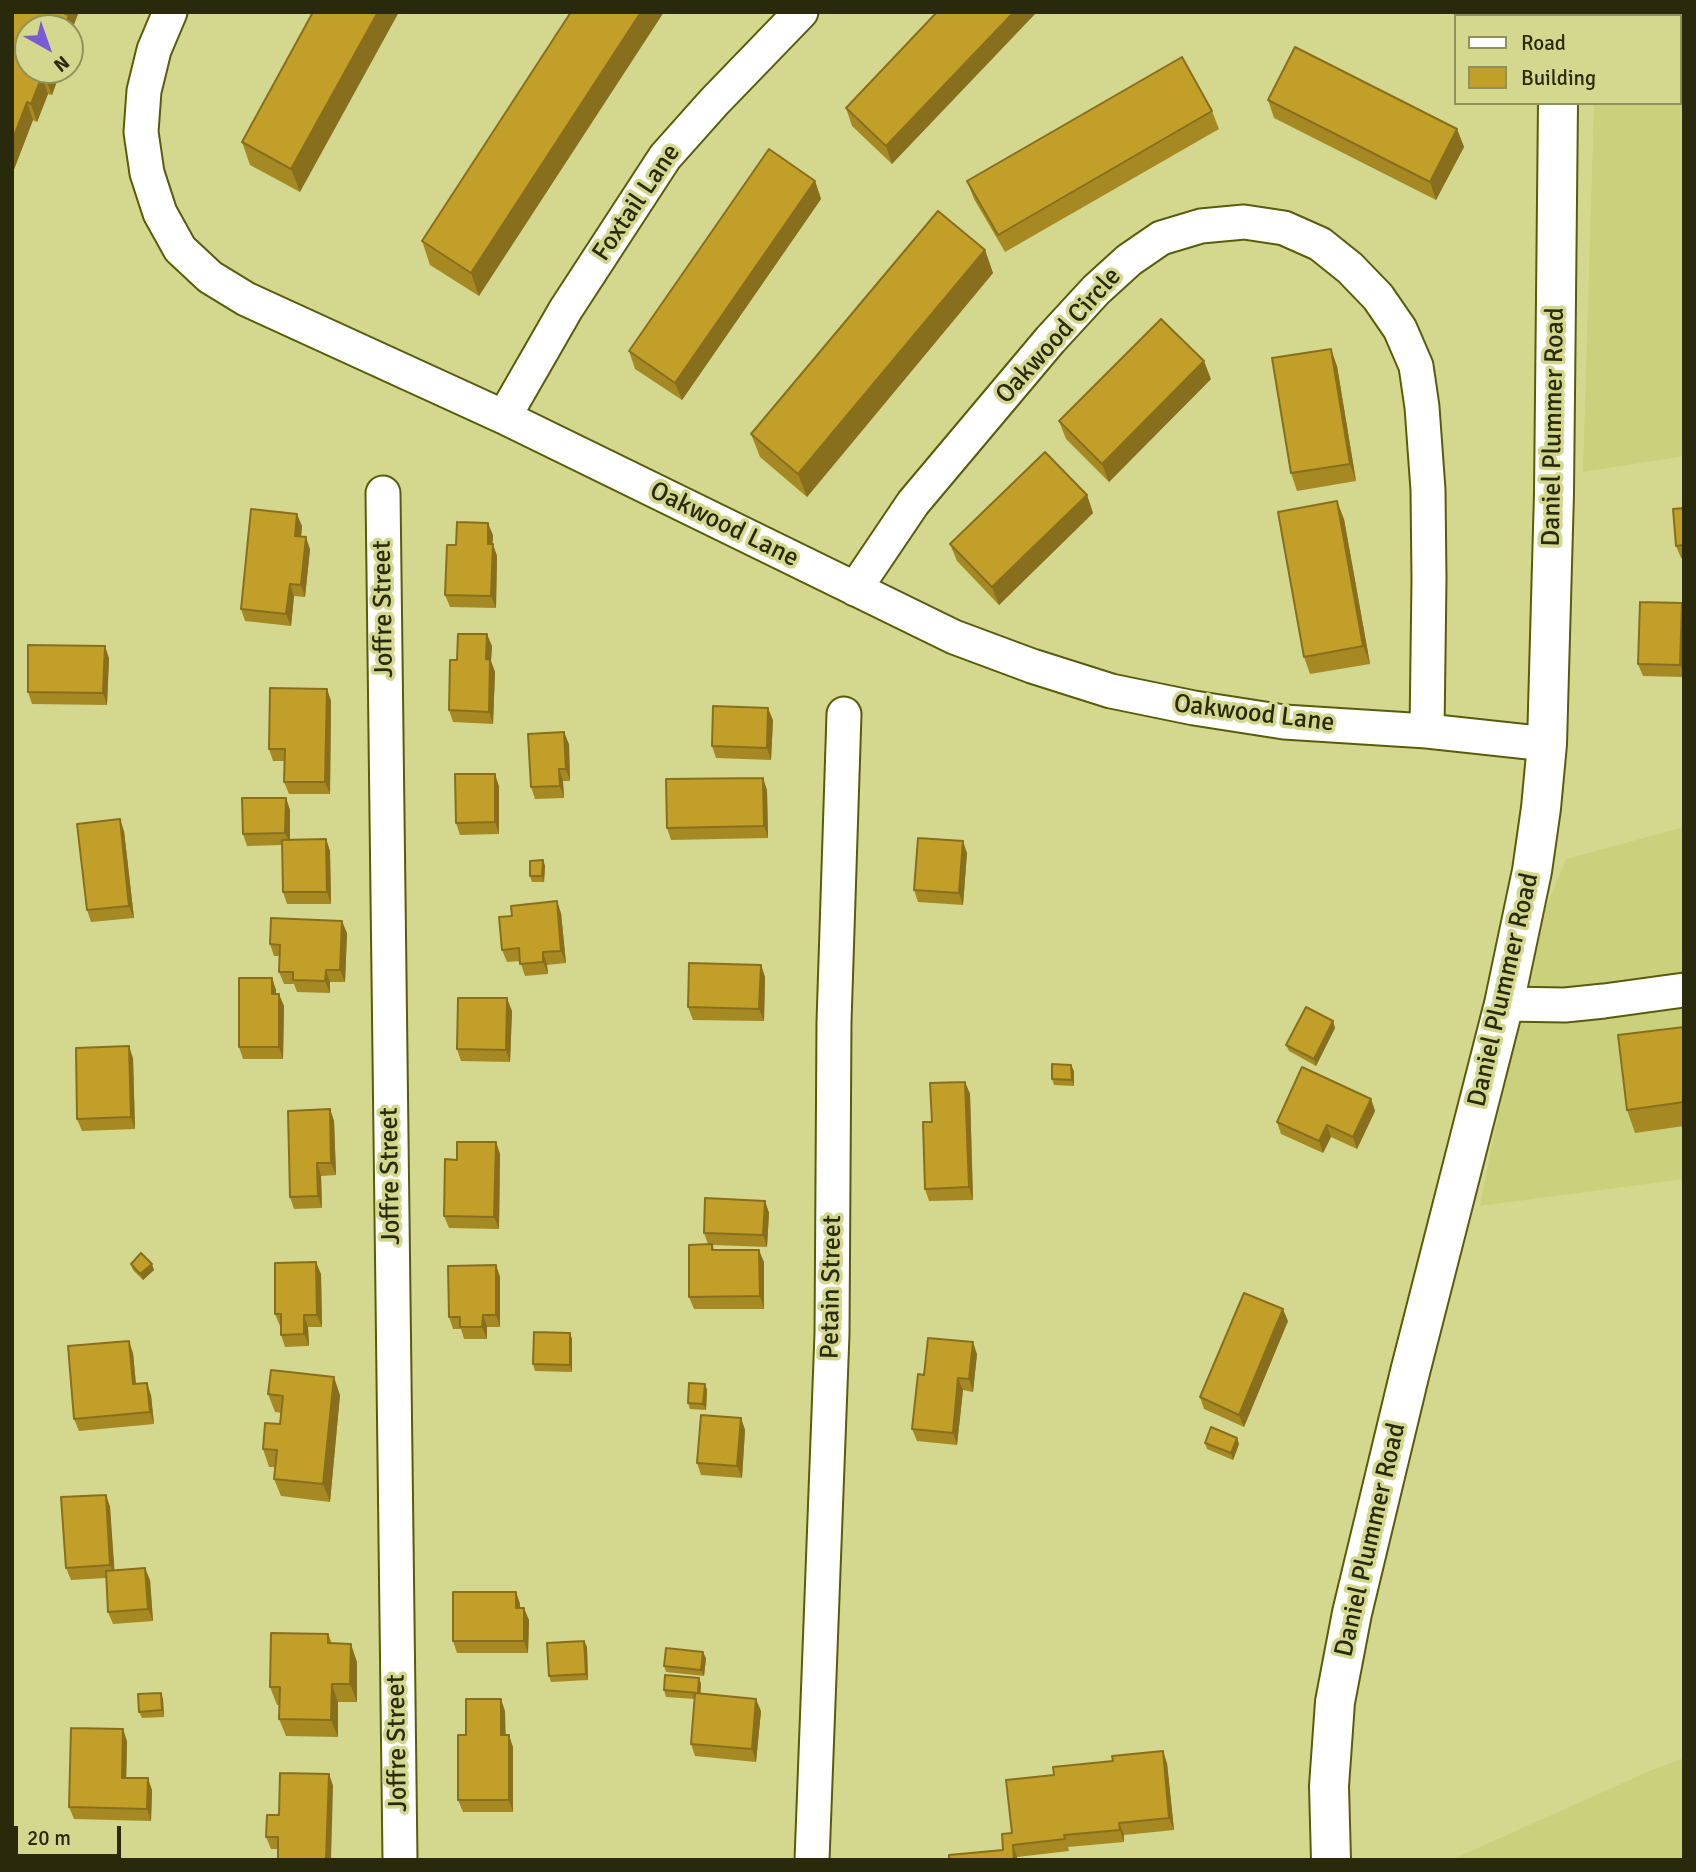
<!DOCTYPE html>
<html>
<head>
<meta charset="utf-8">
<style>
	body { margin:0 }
	#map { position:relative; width:1696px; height:1872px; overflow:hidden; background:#d3d88e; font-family:Signika,sans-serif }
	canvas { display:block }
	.frame { position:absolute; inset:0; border:14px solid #292a0c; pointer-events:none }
	.legend { position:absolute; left:1454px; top:14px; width:228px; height:91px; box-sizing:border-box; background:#d3d88e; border:2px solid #8f925a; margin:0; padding:9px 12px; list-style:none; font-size:21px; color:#292a0c }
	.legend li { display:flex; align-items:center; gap:14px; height:35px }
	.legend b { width:35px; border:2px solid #8f925a }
	.north { position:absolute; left:14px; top:14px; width:70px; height:70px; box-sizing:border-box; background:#d3d88e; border:2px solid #8f925a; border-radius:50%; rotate:140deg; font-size:19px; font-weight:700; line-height:28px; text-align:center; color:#292a0c }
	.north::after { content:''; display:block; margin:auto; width:24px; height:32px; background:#7b5bd5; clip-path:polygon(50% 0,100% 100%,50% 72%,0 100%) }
	.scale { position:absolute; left:14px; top:1826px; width:107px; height:32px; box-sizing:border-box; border:4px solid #292a0c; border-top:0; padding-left:9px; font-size:21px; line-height:24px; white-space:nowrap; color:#292a0c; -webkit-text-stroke:5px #d3d88e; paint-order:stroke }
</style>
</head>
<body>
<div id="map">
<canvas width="1696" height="1872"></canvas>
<div class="frame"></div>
<ul class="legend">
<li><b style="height:9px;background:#fff"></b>Road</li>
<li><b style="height:19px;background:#c29f29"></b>Building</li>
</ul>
<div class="north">N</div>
<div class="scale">20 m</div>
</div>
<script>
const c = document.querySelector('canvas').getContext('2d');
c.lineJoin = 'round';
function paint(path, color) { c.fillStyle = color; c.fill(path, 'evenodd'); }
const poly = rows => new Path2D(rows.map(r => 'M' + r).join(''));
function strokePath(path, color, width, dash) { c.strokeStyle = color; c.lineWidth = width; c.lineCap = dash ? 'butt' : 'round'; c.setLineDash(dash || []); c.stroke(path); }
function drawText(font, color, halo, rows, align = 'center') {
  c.font = font + ' Signika,sans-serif'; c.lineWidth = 7; c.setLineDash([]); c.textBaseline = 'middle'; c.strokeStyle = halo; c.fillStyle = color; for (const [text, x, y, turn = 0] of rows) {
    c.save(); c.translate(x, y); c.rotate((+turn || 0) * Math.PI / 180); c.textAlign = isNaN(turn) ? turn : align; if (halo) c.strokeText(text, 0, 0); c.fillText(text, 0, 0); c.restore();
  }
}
const built = poly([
	[1680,102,1684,103,1684,456,1583,472,1594,103,1680,103],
	[1684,827,1684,1179,1480,1206,1534,936,1566,859],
	[1684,1758,1684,1860,1451,1860,1654,1769]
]);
const street = poly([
	[170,12,154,50,144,91,141,132,147,173,160,213,180,249,210,277,246,299,504,417,954,637,1032,666,1111,691,1194,708,1284,722,1427,731,1547,744],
	[504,417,566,309,665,157,714,102,801,12],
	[383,493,400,1860],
	[855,589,913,503,1050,340,1096,290,1129,260,1161,238,1201,226,1244,222,1284,228,1320,244,1350,268,1378,297,1400,329,1416,366,1422,407,1428,490,1429,579,1427,731],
	[1504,1004,1565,1005,1604,1001,1684,990],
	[812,1860,832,1334,834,1022,844,714]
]);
const secondary = poly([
	[1557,12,1557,16],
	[1331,1860,1329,1786,1335,1702,1352,1613,1410,1372,1504,1004,1532,871,1541,808,1547,744,1554,493,1558,103]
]);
const wall = poly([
	[313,12,300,192,250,165,242,142],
	[571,12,479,296,430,265,422,241],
	[937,12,892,164,852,126,846,108],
	[12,13,73,27,75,33,70,47,70,28,61,70,52,95,48,94,37,122,33,120,13,172,12,172],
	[1268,100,1457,129,1464,147,1436,200,1274,118],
	[1212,111,1219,129,1005,252,974,199,967,181],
	[815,181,821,199,682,400,635,369,629,351],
	[985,250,993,273,807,497,760,457,751,434],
	[1337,366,1356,481,1297,491,1291,473],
	[1211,379,1109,482,1066,439,1059,421],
	[1087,495,1093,513,999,605,957,561,950,544],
	[1684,508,1684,558,1681,558,1676,546],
	[1344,519,1370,664,1310,674,1304,657],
	[302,526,301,536,310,549,305,597,294,596,291,626,245,621,241,609],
	[493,535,492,544,497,556,496,608,450,607,445,595,456,545],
	[1684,608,1684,677,1643,676,1638,664],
	[492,646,491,661,495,672,493,724,453,722,449,710,457,660],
	[109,658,107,705,32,704,28,692],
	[327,689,331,701,330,794,289,794,284,782,285,761,273,761,269,749],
	[773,720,771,760,716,758,712,746],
	[569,744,570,781,563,781,564,798,535,799,531,787],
	[499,786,499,834,460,835,456,823],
	[767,790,768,838,671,840,667,828],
	[286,798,290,810,290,840,326,839,330,851,331,904,287,904,283,892,282,845,247,846,243,834],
	[124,831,134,918,91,922,87,910],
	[967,853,963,905,918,902,914,890],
	[543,860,545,866,544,882,532,882,530,876],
	[561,913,566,963,547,965,548,974,525,976,520,961,507,962,502,950],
	[347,933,345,982,330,982,330,993,297,992,294,984,284,984,279,972,280,956,274,956,270,944],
	[761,965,765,977,764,1021,693,1020,688,1007],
	[272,978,276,990,276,994,284,1006,283,1059,243,1059,239,1047],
	[512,1011,510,1062,461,1061,457,1049],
	[1333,1021,1335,1028,1316,1066,1289,1051,1286,1045],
	[1684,1027,1684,1126,1635,1133,1627,1110],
	[133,1058,135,1129,82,1131,77,1119],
	[1074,1071,1074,1086,1054,1085,1052,1079],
	[965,1082,970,1094,973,1200,929,1201,925,1189,932,1122],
	[1371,1099,1375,1111,1357,1149,1331,1137,1323,1153,1281,1134,1277,1122],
	[330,1109,334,1121,336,1175,321,1176,322,1208,294,1209,290,1197],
	[496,1142,500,1154,499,1229,449,1228,444,1216,457,1160],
	[765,1201,769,1213,767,1247,713,1245,714,1250,764,1262,764,1309,694,1309,689,1297,708,1244,704,1233],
	[131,1264,154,1270,143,1280,133,1270],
	[496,1265,500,1277,500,1327,487,1327,487,1339,464,1339,461,1329,453,1329,449,1317],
	[321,1274,322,1327,308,1327,309,1346,285,1347,281,1335,281,1326,280,1326,275,1314],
	[1288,1321,1244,1427,1204,1409,1200,1397],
	[570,1333,572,1339,572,1372,535,1371,533,1364],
	[133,1353,136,1384,151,1395,154,1424,79,1431,74,1419],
	[977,1354,973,1392,963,1390,957,1445,917,1441,912,1429,924,1375],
	[705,1384,707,1390,706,1410,690,1409,688,1403],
	[268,1394,340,1395,330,1502,281,1496,274,1479,275,1467,269,1467,263,1449,280,1424,281,1413,275,1412],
	[741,1418,745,1430,742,1478,701,1475,697,1463],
	[1237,1438,1239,1444,1233,1460,1207,1449,1205,1443],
	[106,1495,110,1507,114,1570,150,1580,153,1621,113,1624,108,1612,106,1578,71,1580,66,1568],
	[516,1592,520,1604,520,1608,529,1620,528,1653,457,1653,453,1641],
	[328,1634,332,1643,357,1662,357,1702,338,1702,338,1737,286,1736,279,1719,280,1705,277,1705,270,1687],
	[584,1641,587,1647,588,1680,551,1682,549,1676],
	[706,1658,704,1676,666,1672,664,1666],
	[699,1678,701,1684,700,1694,761,1711,756,1762,695,1756,691,1744,695,1699,666,1697,664,1690],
	[163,1699,164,1717,142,1718,139,1712],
	[505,1711,505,1735,513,1747,513,1812,463,1812,458,1800,466,1735],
	[127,1741,126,1778,152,1790,151,1821,74,1819,69,1807],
	[1167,1763,1174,1830,1124,1835,1124,1842,1068,1847,1069,1851,1017,1857,1017,1860,949,1860,1003,1850,1012,1833],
	[329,1774,333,1786,278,1849,271,1849,266,1837,279,1815]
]);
const shadedWall = poly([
	[66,12,79,12,73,27,75,33,70,47,70,28,64,28],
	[378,12,399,12,300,192,291,169],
	[641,12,664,12,479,296,471,273],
	[1014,12,1037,12,892,164,886,146],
	[48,70,61,70,52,95,45,77],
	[42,76,48,94,37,122,31,104],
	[27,102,33,120,13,172,12,169,12,141],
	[1457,129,1464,147,1436,200,1430,182],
	[815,181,821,199,682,400,675,383],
	[985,250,993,273,807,497,798,474],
	[1331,349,1337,366,1356,481,1350,464],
	[1204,361,1211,379,1109,482,1102,464],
	[1087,495,1093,513,999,605,992,587],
	[1337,501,1344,519,1370,664,1363,646],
	[297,514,302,526,300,548,295,536],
	[488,523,493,535,492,556,488,544],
	[306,537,310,549,305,597,301,585],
	[493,544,497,556,496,608,491,596],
	[290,584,294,596,291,626,286,614],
	[1682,603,1684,608,1684,675,1680,665],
	[487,634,492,646,491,661,495,672,493,724,489,712,486,659],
	[105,646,109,658,107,705,103,693],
	[327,689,331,701,330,794,325,782],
	[768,708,773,720,771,760,767,748],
	[564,732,569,744,570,781,566,769],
	[559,769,563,781,564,798,560,786],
	[495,774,499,786,499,834,495,822],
	[763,778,767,790,768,838,764,826],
	[286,798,290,810,290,845,285,833],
	[120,819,124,831,134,918,129,906],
	[326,839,330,851,331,904,327,892],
	[963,841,967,853,963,905,959,893],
	[543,860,545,866,544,882,542,876],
	[557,901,561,913,566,963,561,951],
	[342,921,347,933,345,982,340,970],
	[543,952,547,965,548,974,543,962],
	[761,965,765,977,764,1021,759,1009],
	[326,970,330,982,330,993,325,981],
	[272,978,276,990,276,1006,272,994],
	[279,994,284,1006,283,1059,279,1047],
	[507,998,512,1011,510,1062,506,1050],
	[1333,1021,1335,1028,1316,1066,1314,1059],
	[129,1046,133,1058,135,1129,131,1117],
	[1071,1065,1074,1071,1074,1086,1072,1080],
	[965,1082,970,1094,973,1200,969,1187],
	[1371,1099,1375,1111,1357,1149,1353,1137],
	[330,1109,334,1121,336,1175,331,1163],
	[1327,1125,1331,1137,1323,1153,1319,1141],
	[496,1142,500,1154,499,1229,494,1217],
	[317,1163,321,1176,322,1208,318,1196],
	[765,1201,769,1213,767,1247,763,1235],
	[759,1250,764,1262,764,1309,760,1296],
	[316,1262,321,1274,322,1327,317,1315],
	[152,1264,154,1270,143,1280,140,1274],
	[496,1265,500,1277,500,1327,496,1315],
	[1283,1309,1288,1321,1244,1427,1239,1415],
	[304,1315,308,1327,309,1346,304,1334],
	[483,1315,487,1327,487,1339,482,1327],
	[570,1333,572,1339,572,1372,570,1365],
	[129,1341,133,1353,137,1396,133,1384],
	[973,1342,977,1354,973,1392,969,1379],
	[334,1377,340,1395,330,1502,323,1484],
	[958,1378,963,1390,957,1445,953,1433],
	[147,1383,151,1395,154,1424,150,1412],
	[705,1384,707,1390,706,1410,703,1404],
	[741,1418,745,1430,742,1478,737,1466],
	[1237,1438,1239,1444,1233,1460,1231,1453],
	[106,1495,110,1507,115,1577,110,1565],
	[145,1568,150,1580,153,1621,148,1609],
	[516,1592,520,1604,520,1620,516,1608],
	[524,1608,529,1620,528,1653,524,1641],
	[584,1641,587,1647,588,1680,586,1674],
	[351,1644,357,1662,357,1702,350,1684],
	[703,1652,706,1658,704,1676,701,1670],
	[699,1678,701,1684,700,1700,698,1693],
	[332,1684,338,1702,338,1737,331,1720],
	[161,1693,163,1699,164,1717,162,1710],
	[501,1699,505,1711,506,1747,501,1735],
	[756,1699,761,1711,756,1762,752,1749],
	[123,1729,127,1741,126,1790,122,1778],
	[509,1735,513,1747,513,1812,509,1800],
	[1163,1751,1167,1763,1174,1830,1169,1818],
	[329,1774,333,1786,331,1860,326,1860],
	[148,1778,152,1790,151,1821,147,1809],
	[1119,1823,1124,1835,1124,1842,1120,1830],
	[1013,1845,1017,1857,1017,1860,1014,1860]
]);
const building = poly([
	[13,12,66,12,65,14,69,15,64,28,28,28,28,70,48,70,45,77,42,76,31,104,27,102,12,141,13,12],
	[313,12,378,12,291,169,242,142,313,12],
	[571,12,641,12,471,273,422,241,571,12],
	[937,12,1014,12,886,146,846,108,937,12],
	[1295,47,1457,129,1430,182,1268,100,1295,47],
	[1182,57,1212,111,998,235,967,181,1182,57],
	[769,149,815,181,675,383,629,351,769,149],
	[938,211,985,250,798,474,751,434,938,211],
	[1161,319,1204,361,1102,464,1059,421,1161,319],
	[1331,349,1350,464,1291,473,1272,358,1331,349],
	[1045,452,1087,495,992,587,950,544,1045,452],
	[1337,501,1363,646,1304,657,1278,512,1337,501],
	[1684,508,1684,545,1676,546,1673,509,1684,508],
	[251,509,297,514,295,536,306,537,301,585,290,584,286,614,241,609,251,509],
	[457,522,488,523,488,544,493,544,491,596,445,595,447,545,456,545,457,522],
	[1640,602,1682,603,1680,665,1638,664,1640,602],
	[458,634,487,634,486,659,490,660,489,712,449,710,450,660,457,660,458,634],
	[28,645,105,646,103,693,28,692,28,645],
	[270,688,327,689,325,782,284,782,285,749,269,749,270,688],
	[713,706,768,708,767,748,712,746,713,706],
	[564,732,566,769,559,769,560,786,531,787,528,734,564,732],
	[455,774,495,774,495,822,456,823,455,774],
	[763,778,764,826,667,828,666,779,763,778],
	[242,798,286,798,285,833,243,834,242,798],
	[120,819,129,906,87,910,77,824,120,819],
	[918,838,963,841,959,893,914,890,918,838],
	[326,839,327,892,283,892,282,840,326,839],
	[543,860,542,876,530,876,530,861,543,860],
	[557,901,561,951,543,952,543,962,520,964,519,948,502,950,499,917,512,916,511,906,557,901],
	[271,918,342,921,340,970,326,970,325,981,293,980,293,972,279,972,280,945,270,944,271,918],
	[689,963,761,965,759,1009,688,1007,689,963],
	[239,978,272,978,272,994,279,994,279,1047,239,1047,239,978],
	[458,998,507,998,506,1050,457,1049,458,998],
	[1306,1007,1333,1021,1314,1059,1286,1045,1306,1007],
	[1684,1027,1684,1102,1627,1110,1618,1035,1684,1027],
	[129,1046,131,1117,77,1119,76,1048,129,1046],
	[1052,1064,1071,1065,1072,1080,1052,1079,1052,1064],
	[1302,1067,1371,1099,1353,1137,1327,1125,1319,1141,1277,1122,1302,1067],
	[965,1082,969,1187,925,1189,923,1122,932,1122,930,1083,965,1082],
	[330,1109,331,1163,317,1163,318,1196,290,1197,288,1111,330,1109],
	[457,1142,496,1142,494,1217,444,1216,445,1159,457,1160,457,1142],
	[705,1198,765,1201,763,1235,704,1233,705,1198],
	[712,1244,712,1250,759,1250,760,1296,689,1297,689,1245,712,1244],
	[141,1253,152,1264,140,1274,131,1264,141,1253],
	[316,1262,317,1315,304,1315,304,1334,281,1335,281,1314,275,1314,275,1263,316,1262],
	[496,1265,496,1315,483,1315,482,1327,460,1327,460,1317,449,1317,448,1266,496,1265],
	[1244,1293,1283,1309,1239,1415,1200,1397,1244,1293],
	[534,1332,570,1333,570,1365,533,1364,534,1332],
	[928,1338,973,1342,969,1379,958,1378,953,1433,912,1429,918,1374,924,1375,928,1338],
	[129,1341,133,1384,147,1383,150,1412,74,1419,68,1346,129,1341],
	[271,1370,334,1377,323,1484,274,1479,277,1450,263,1449,265,1423,280,1424,283,1396,268,1394,271,1370],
	[689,1383,705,1384,703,1404,688,1403,689,1383],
	[701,1415,741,1418,737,1466,697,1463,701,1415],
	[1211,1427,1237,1438,1231,1453,1205,1443,1211,1427],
	[106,1495,110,1565,66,1568,61,1497,106,1495],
	[145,1568,148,1609,108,1612,106,1571,145,1568],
	[453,1592,516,1592,516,1608,524,1608,524,1641,453,1641,453,1592],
	[271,1633,328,1634,328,1643,351,1644,350,1684,332,1684,331,1720,279,1719,280,1687,270,1687,271,1633],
	[584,1641,586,1674,549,1676,547,1643,584,1641],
	[666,1648,703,1652,701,1670,664,1666,666,1648],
	[665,1675,699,1678,698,1693,664,1690,665,1675],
	[161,1693,162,1710,139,1712,138,1694,161,1693],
	[695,1693,756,1699,752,1749,691,1744,695,1693],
	[466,1699,501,1699,501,1735,509,1735,509,1800,458,1800,458,1735,466,1735,466,1699],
	[71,1728,123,1729,122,1778,148,1778,147,1809,69,1807,71,1728],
	[1163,1751,1169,1818,1119,1823,1120,1830,1064,1835,1065,1839,1013,1845,1014,1860,949,1860,949,1855,1003,1850,1002,1834,1012,1833,1006,1780,1054,1775,1053,1767,1113,1761,1112,1756,1163,1751],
	[280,1773,329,1774,326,1860,278,1860,278,1837,266,1837,267,1815,279,1815,280,1773]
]);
const streetNames = [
	["Foxtail Lane",637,203,-56],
	["Oakwood Circle",1059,336,-48],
	["Daniel Plummer Road",1554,427,-89],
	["Oakwood Lane",724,525,26],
	["Joffre Street",384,609,-91],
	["Oakwood Lane",1254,714,7],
	["Daniel Plummer Road",1504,990,-77],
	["Joffre Street",391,1176,-91],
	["Petain Street",832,1287,-89],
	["Daniel Plummer Road",1371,1540,-77],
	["Joffre Street",398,1743,-91]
];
paint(built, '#cbd07d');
strokePath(street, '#595c0a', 37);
strokePath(secondary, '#595c0a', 42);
strokePath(street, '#fff', 33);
strokePath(secondary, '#fff', 38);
paint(wall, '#a78923');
paint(shadedWall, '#886f1d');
paint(building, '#c29f29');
strokePath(building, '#886f1d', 2);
drawText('26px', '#292a0c', '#d3d88e', streetNames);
</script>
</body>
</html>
